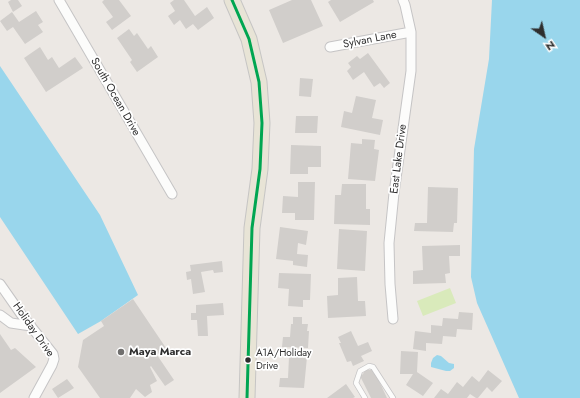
<!DOCTYPE html>
<html>
<head>
<meta charset="utf-8">
<style>
	body { margin:0 }
	#map { position:relative; width:580px; height:398px; overflow:hidden; background:#ece8e4; font-family:Jost,sans-serif }
	canvas { display:block }
	.north { position:absolute; left:524px; top:16px; width:40px; height:40px; -webkit-text-stroke:3px #fff; paint-order:stroke; rotate:146deg; font-size:11px; font-weight:700; line-height:16px; text-align:center; color:#2e2e2e }
	.north::after { content:''; display:block; margin:auto; width:14px; height:18px; background:#2e2e2e; clip-path:polygon(50% 0,100% 100%,50% 72%,0 100%) }
</style>
</head>
<body>
<div id="map">
<canvas width="580" height="398"></canvas>
<div class="north">N</div>
</div>
<script>
const c = document.querySelector('canvas').getContext('2d');
c.lineJoin = 'round';
function paint(path, color) { c.fillStyle = color; c.fill(path, 'evenodd'); }
const poly = rows => new Path2D(rows.map(r => 'M' + r).join(''));
function strokePath(path, color, width, dash) { c.strokeStyle = color; c.lineWidth = width; c.lineCap = dash ? 'butt' : 'round'; c.setLineDash(dash || []); c.stroke(path); }
function drawText(font, color, halo, rows, align = 'center') {
  c.font = font + ' Jost,sans-serif'; c.lineWidth = 3.5; c.setLineDash([]); c.textBaseline = 'middle'; c.strokeStyle = halo; c.fillStyle = color; for (const [text, x, y, turn = 0] of rows) {
    c.save(); c.translate(x, y); c.rotate((+turn || 0) * Math.PI / 180); c.textAlign = isNaN(turn) ? turn : align; if (halo) c.strokeText(text, 0, 0); c.fillText(text, 0, 0); c.restore();
  }
}
const pitch = poly([
	[450,288,456,303,423,316,417,301]
]);
const water = poly([
	[492,0,580,0,580,398,519,398,477,303,471,277,474,149,489,59],
	[0,66,100,215,138,295,101,321,78,334,0,217],
	[437,355,441,356,449,363,454,364,454,368,450,371,446,371,431,367,431,363,433,358]
]);
const building = poly([
	[11,0,18,0,22,6,13,12,8,2],
	[104,0,119,0,131,16,112,30,106,22,113,17,102,2],
	[174,0,184,0,195,16,207,7,214,18,198,30,193,24,186,29,180,20,174,25,168,16,175,11,170,3],
	[292,0,311,0,323,26,283,43,269,10],
	[331,0,373,0,374,2,340,22,328,2],
	[36,11,43,22,38,25,43,32,25,44,13,27,7,31,0,21,12,12,19,22],
	[129,29,134,36,137,33,148,49,151,46,158,57,137,72,130,62,132,60,117,38],
	[40,47,48,60,52,57,59,68,75,57,83,68,46,92,24,58],
	[368,53,390,83,384,88,380,83,374,87,364,72,353,80,347,71,351,67,348,63,357,56,360,59],
	[300,78,313,79,311,97,299,96],
	[356,96,376,100,372,118,383,120,380,135,341,127,344,111,352,113],
	[296,116,318,116,317,133,295,133],
	[362,139,375,140,374,149,379,150,375,181,348,179,351,143,362,144],
	[291,145,321,146,321,167,308,167,308,174,290,174],
	[298,182,315,182,314,220,295,220,295,213,282,213,283,196,298,197],
	[342,184,366,184,366,209,370,209,370,225,334,224,335,195,341,195],
	[428,187,458,188,457,223,454,223,453,232,414,231,415,223,427,223],
	[280,227,308,231,306,245,298,243,297,254,308,255,307,267,293,265,293,261,276,259],
	[339,229,367,231,365,271,337,269],
	[460,245,460,256,449,256,450,273,445,274,446,283,413,284,413,271,423,270,422,246],
	[222,261,223,272,214,273,213,270,201,272,205,292,193,294,191,279,187,280,186,272,191,271,190,265],
	[279,273,311,274,310,300,303,300,303,307,288,306,289,289,278,288],
	[357,277,358,301,365,301,366,316,328,318,327,296,338,295,338,278],
	[133,299,166,348,157,355,174,380,165,386,151,366,150,367,157,381,150,385,152,392,145,397,136,389,130,398,100,398,78,367,83,340,104,326,101,321],
	[223,303,224,315,207,316,208,336,198,336,197,320,191,320,191,313,196,313,196,305],
	[459,312,473,313,472,330,457,329,456,337,443,336,442,344,426,343,426,351,413,349,415,331,431,333,431,325,442,326,443,318,458,319],
	[293,317,302,317,302,324,308,324,307,331,309,331,308,348,282,347,283,337,290,337,291,324,293,324],
	[351,331,358,346,368,342,372,351,361,356,364,361,353,366,351,361,347,362,339,343,341,343,338,337],
	[0,334,11,350,15,348,36,367,0,393],
	[401,351,418,352,417,372,433,383,423,396,406,385,413,374,400,374],
	[289,357,307,357,304,388,279,387,280,378,288,378],
	[365,370,374,370,387,398,371,398,360,376,363,374],
	[488,370,502,381,492,392,487,387,478,398,476,398,470,394,467,398,434,398,441,389,448,394,457,382,463,387,472,376,479,382],
	[67,379,74,388,58,398,52,389],
	[346,384,355,397,353,398,327,398]
]);
const lane = poly([
	[365,398,356,383,360,371,369,366,373,367,393,398]
]);
const street = poly([
	[59,0,172,194],
	[330,47,411,32],
	[0,284,21,314,53,354,54,359,52,365,34,398],
	[0,315,11,323,31,326],
	[393,319,390,284,389,243,394,193,411,71,411,32,405,5,403,0]
]);
const primary = poly([
	[232,0,249,39,259,82,262,123,260,169,252,228,247,398]
]);
const bus1 = poly([
	[232,0,249,39,259,82,262,123,260,169,252,228,247,398]
]);
const markers = [
	[121,352,4,"#706f6e"],
	[248,360,3.5,"#2e2e2e"]
];
const busNames = [
	["A1A/Holiday",256,354],
	["Drive",256,367]
];
const streetNames = [
	["Sylvan Lane",370,40,-11],
	["South Ocean Drive",115,97,60],
	["East Lake Drive",399,159,-83],
	["Holiday Drive",33,330,55]
];
const poiNames = [
	["Maya Marca",129,352]
];
paint(pitch, '#d9eabb');
paint(water, '#99d6ec');
paint(building, '#d1cecb');
strokePath(lane, '#c5c4c5', 6);
strokePath(street, '#c5c4c5', 11);
strokePath(primary, '#c6c5c4', 17);
strokePath(lane, '#fcfcfb', 4.5);
strokePath(street, '#fcfcfb', 9);
strokePath(primary, '#e8e4d6', 15);
strokePath(bus1, '#00a651', 3);
for (const [x, y, r, color] of markers) { const dot = new Path2D(); dot.arc(x, y, r, 0, 2 * Math.PI); c.fillStyle = color; c.fill(dot); strokePath(dot, '#fff', 1.5); }
drawText('10px', '#2e2e2e', '#fff', busNames, 'left');
drawText('11px', '#2e2e2e', '#fff', streetNames);
drawText('bold 11px', '#2e2e2e', '#fff', poiNames, 'left');
</script>
</body>
</html>
